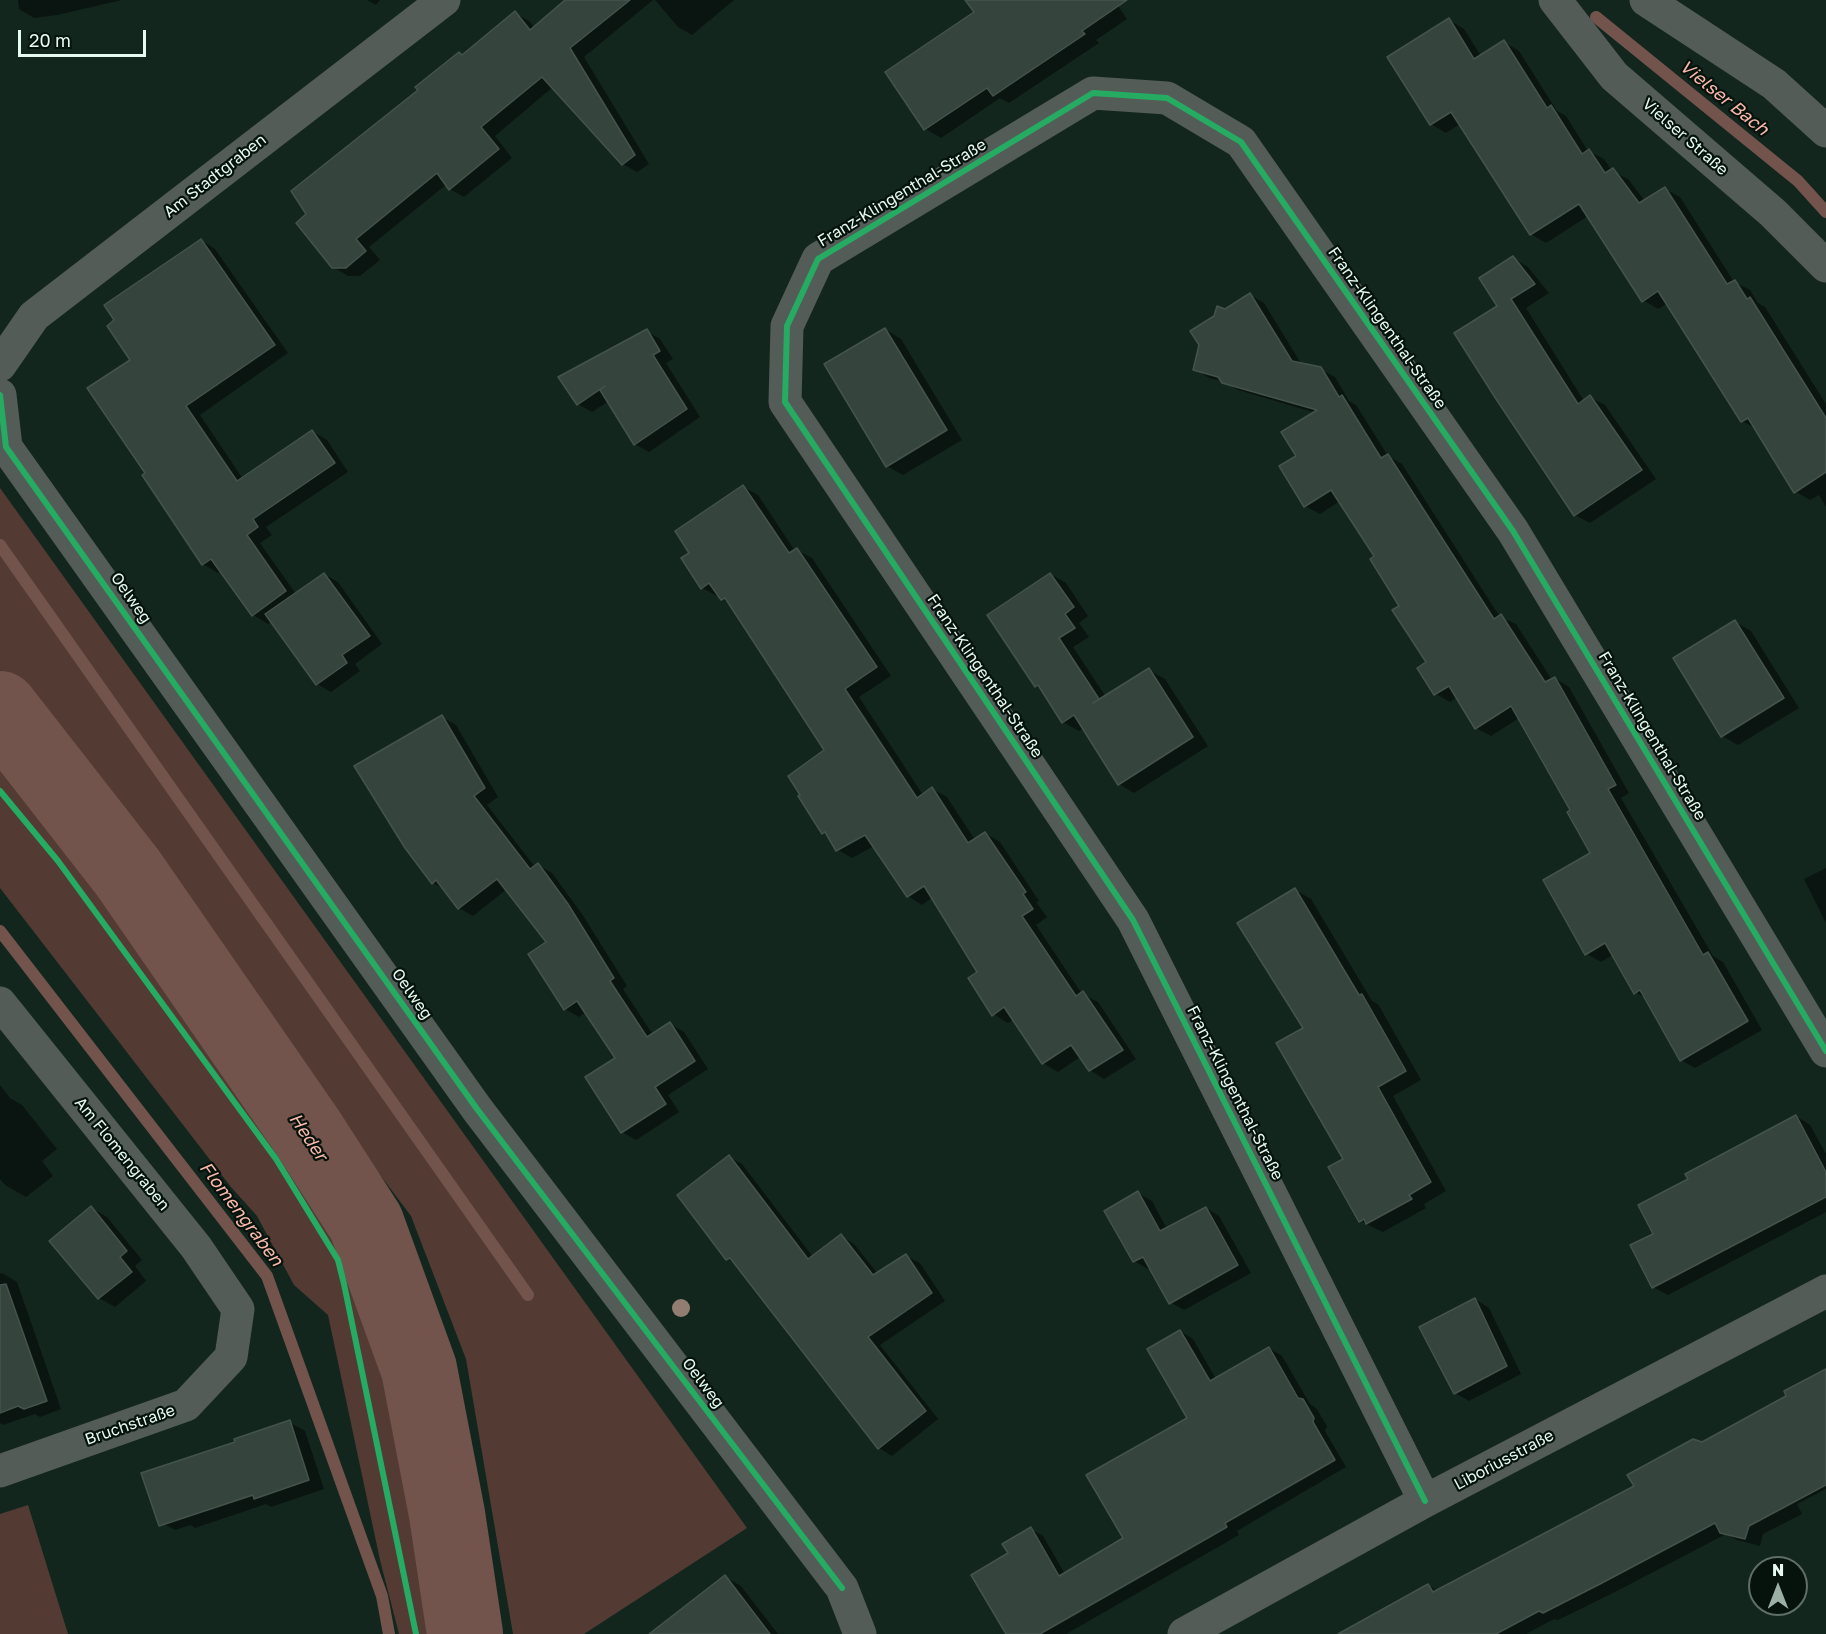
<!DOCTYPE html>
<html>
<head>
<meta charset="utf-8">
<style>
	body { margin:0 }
	#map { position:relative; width:1826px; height:1634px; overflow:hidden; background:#13261e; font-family:"Golos Text",sans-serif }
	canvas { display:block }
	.north { position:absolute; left:1748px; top:1556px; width:60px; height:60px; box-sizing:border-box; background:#05130c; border:2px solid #5f6f67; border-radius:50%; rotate:0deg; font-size:16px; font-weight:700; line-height:24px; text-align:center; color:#e7faef }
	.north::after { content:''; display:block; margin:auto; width:21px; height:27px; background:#9db0a6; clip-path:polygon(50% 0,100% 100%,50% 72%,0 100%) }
	.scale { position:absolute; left:18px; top:30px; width:128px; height:27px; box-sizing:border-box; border:3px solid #e7faef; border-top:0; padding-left:8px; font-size:18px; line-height:21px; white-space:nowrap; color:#e7faef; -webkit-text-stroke:4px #05130c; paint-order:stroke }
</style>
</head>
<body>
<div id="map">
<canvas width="1826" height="1634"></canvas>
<div class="north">N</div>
<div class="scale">20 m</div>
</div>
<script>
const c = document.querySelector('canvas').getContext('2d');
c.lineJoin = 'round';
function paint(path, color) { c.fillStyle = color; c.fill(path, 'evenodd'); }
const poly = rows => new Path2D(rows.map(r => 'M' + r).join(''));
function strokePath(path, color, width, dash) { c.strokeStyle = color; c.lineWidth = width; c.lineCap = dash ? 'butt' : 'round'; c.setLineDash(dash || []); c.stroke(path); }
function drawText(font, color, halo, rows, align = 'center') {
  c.font = font + ' "Golos Text",sans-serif'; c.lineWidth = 4.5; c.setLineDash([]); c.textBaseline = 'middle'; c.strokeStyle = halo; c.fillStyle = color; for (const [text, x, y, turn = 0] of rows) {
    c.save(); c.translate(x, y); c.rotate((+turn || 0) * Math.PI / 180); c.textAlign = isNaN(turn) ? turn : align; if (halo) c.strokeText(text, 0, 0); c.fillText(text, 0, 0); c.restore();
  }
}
const green = poly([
	[0,488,747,1528,584,1634,513,1634,466,1359,411,1216,0,670],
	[0,764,245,1090,324,1200,359,1260,380,1319,438,1634,399,1634,380,1560,328,1315,294,1285,257,1216,231,1187,0,888],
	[28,1505,68,1634,0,1634,0,1514]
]);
const shadow = poly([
	[18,0,122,0,57,15,34,18,19,9],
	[367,0,380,0,376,5],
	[568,0,653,0,584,57,649,164,637,172,623,164,553,87,495,136,512,158,464,197,450,189,447,184,369,247,380,260,360,276,348,276,333,267,463,56,515,13,529,21,535,28],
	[655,0,734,0,692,35,678,27],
	[973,0,1114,0,1127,19,1096,40,1099,43,1009,103,1000,98,941,138,926,129,887,73,976,13],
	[1449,20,1464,29,1481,56,1504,42,1519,51,1557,111,1566,116,1588,151,1604,159,1612,171,1628,179,1645,201,1665,189,1680,197,1734,282,1750,290,1758,303,1765,307,1826,404,1826,507,1819,495,1810,500,1795,491,1757,429,1742,421,1668,303,1658,309,1643,300,1588,216,1546,243,1531,234,1460,124,1446,133,1431,124],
	[201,240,215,249,288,353,200,415,243,479,312,431,327,440,348,472,266,527,272,535,260,543,296,594,324,574,338,582,382,644,355,664,360,671,331,692,317,684,272,621,268,624,253,615,221,570,218,573,203,564,144,475,147,473,132,360],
	[1513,258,1528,267,1549,293,1526,308,1584,401,1590,397,1605,405,1656,479,1590,523,1575,515,1499,306],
	[1250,295,1264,303,1302,365,1320,369,1335,377,1349,401,1356,405,1388,456,1402,464,1500,617,1516,624,1552,680,1555,678,1569,687,1629,793,1621,798,1713,956,1723,962,1762,1030,1695,1068,1681,1060,1647,999,1635,992,1614,954,1601,962,1587,954,1592,854,1572,811,1519,718,1491,736,1476,728,1457,697,1450,702,1436,694,1428,663,1401,606,1376,557,1340,501,1320,514,1305,506,1298,456,1316,413,1238,390,1223,381,1209,378,1195,369,1226,310],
	[885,329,901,339,962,440,903,475,887,466],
	[646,331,660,339,673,359,666,363,700,417,649,452,635,444,609,401,592,412,578,404],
	[743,487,758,495,795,551,797,550,812,558,891,676,859,697,923,795,932,789,947,797,975,840,985,833,1000,842,1039,901,1036,902,1047,917,1036,925,1082,994,1098,1002,1136,1059,1104,1079,1090,1070,1080,1057,1058,1072,1043,1063,1014,1019,1008,1023,993,1014,979,972,933,897,922,905,908,896,874,846,852,858,838,850,828,835,823,833,826,750,731,604,722,599,719,595,717,596,702,588,691,554],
	[1050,574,1066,583,1088,616,1079,623,1089,637,1073,647,1106,697,1149,670,1165,679,1208,746,1134,793,1119,784,1084,728,1079,731,1063,722,1044,690,1036,686],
	[1735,622,1751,631,1799,708,1738,745,1722,736],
	[442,717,456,725,498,797,487,805,535,867,538,865,552,873,582,914,627,986,623,989,653,1035,670,1024,684,1032,708,1069,668,1095,679,1112,636,1140,622,1132,617,1058,586,1012,579,1017,565,1009,548,943,507,889,473,916,459,908,446,890,433,883],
	[1826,868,1826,923,1804,879],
	[1295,890,1311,899,1372,1001,1378,1004,1421,1080,1393,1096,1446,1191,1424,1204,1426,1208,1383,1232,1360,1221,1345,1159,1305,1028],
	[0,1085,10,1098,22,1105,57,1149,42,1161,53,1176,26,1197,5,1185,0,1179],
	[1796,1116,1810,1125,1826,1154,1826,1212,1668,1295,1653,1287,1655,1235,1690,1180],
	[729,1157,742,1164,813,1257,841,1236,854,1244,878,1274,906,1256,920,1263,945,1301,880,1345,938,1419,892,1456,879,1448,736,1264,727,1259],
	[1138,1193,1152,1201,1167,1229,1206,1208,1219,1216,1251,1273,1184,1310,1170,1302,1151,1268,1148,1269,1134,1261],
	[91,1208,107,1217,142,1260,135,1266,146,1281,115,1307,99,1298],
	[2,1273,17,1282,61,1409,40,1417,35,1414,3,1425,0,1423,0,1274],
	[1475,1299,1489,1308,1521,1374,1469,1401,1455,1393],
	[1180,1331,1193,1339,1216,1379,1269,1348,1282,1356,1310,1404,1316,1408,1327,1426,1325,1431,1346,1467,1237,1531,1239,1535,1066,1634,1008,1634,1010,1554,1031,1529,1043,1536,1065,1574,1125,1539,1189,1419],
	[1826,1371,1826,1489,1797,1504,1802,1514,1763,1534,1760,1546,1737,1540,1726,1534,1615,1592,1558,1620,1554,1619,1526,1634,1341,1634,1428,1585,1438,1591,1636,1486,1702,1443,1788,1397],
	[289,1422,305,1431,324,1489,271,1507,266,1504,195,1528,191,1525,175,1530,159,1521,237,1443],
	[725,1577,741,1586,778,1634,673,1634]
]);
const stream = poly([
	[1596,17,1798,181,1826,212],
	[0,545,528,1295],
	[0,931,267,1276,382,1596,389,1634]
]);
const river = poly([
	[0,709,128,873,308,1133,366,1223,419,1369,447,1514,465,1634]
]);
const building = poly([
	[565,0,630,0,570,48,635,155,622,165,542,77,481,127,499,149,449,190,437,173,356,239,366,251,346,268,332,268,296,223,306,214,291,191,418,90,415,87,459,52,462,55,515,11,530,30,565,0],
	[965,0,1127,0,1082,31,1085,34,993,96,987,88,924,130,885,72,974,12,965,0],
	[1449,18,1474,59,1504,40,1547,108,1551,105,1582,154,1589,149,1605,173,1613,168,1639,203,1665,187,1727,284,1735,280,1747,299,1750,297,1826,418,1826,472,1794,493,1748,418,1741,422,1658,291,1642,302,1579,204,1530,235,1451,112,1430,125,1387,57,1449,18],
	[201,239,275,345,186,406,237,481,312,430,335,463,253,519,258,527,247,535,286,591,252,616,211,559,202,565,142,475,145,473,87,388,130,360,107,326,114,320,104,305,201,239],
	[1513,256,1535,284,1511,299,1578,404,1590,395,1642,470,1574,516,1496,399,1454,333,1497,306,1479,278,1513,256],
	[1250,293,1292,361,1321,367,1339,397,1342,395,1381,458,1388,454,1494,619,1501,614,1545,682,1555,677,1616,785,1608,789,1703,955,1708,952,1748,1021,1680,1061,1640,990,1634,994,1605,943,1585,955,1543,880,1590,853,1567,812,1570,810,1511,706,1475,729,1449,686,1434,695,1417,668,1426,662,1392,610,1399,606,1370,559,1374,556,1331,490,1304,507,1279,466,1296,456,1281,432,1317,410,1222,383,1218,377,1193,370,1199,345,1190,331,1214,316,1217,306,1225,309,1250,293],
	[885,328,947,430,886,467,824,364,885,328],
	[647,329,660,351,653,355,687,409,634,445,600,390,605,386,577,405,558,377,647,329],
	[743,485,789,553,797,548,877,667,845,689,917,798,932,787,968,843,985,832,1026,892,1023,894,1033,909,1022,916,1076,996,1083,991,1123,1050,1089,1071,1071,1045,1042,1064,1004,1007,992,1016,968,978,977,972,924,886,907,897,865,835,836,851,825,832,822,834,798,796,800,795,788,776,824,750,725,598,721,600,709,583,701,589,681,558,689,553,675,531,743,485],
	[324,573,370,636,342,655,347,663,316,685,265,614,324,573],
	[1050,573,1074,607,1065,614,1075,628,1059,638,1099,699,1093,703,1149,668,1193,737,1118,785,1074,715,1062,723,1038,685,1035,687,987,615,1050,573],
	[1735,620,1784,698,1721,737,1673,658,1735,620],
	[442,715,485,788,474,796,530,869,538,863,568,904,614,978,610,981,647,1037,670,1022,695,1061,655,1087,666,1104,621,1133,585,1077,615,1058,577,1001,564,1010,528,954,546,942,497,879,458,909,436,880,432,884,405,848,354,766,442,715],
	[1295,888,1359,995,1362,994,1406,1071,1378,1087,1431,1182,1409,1195,1412,1199,1366,1224,1364,1219,1359,1222,1328,1167,1343,1159,1276,1043,1303,1028,1237,923,1295,888],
	[1796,1115,1826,1172,1826,1197,1652,1288,1630,1245,1653,1234,1638,1205,1688,1179,1685,1174,1796,1115],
	[729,1155,808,1259,841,1234,873,1275,906,1254,932,1293,868,1337,926,1411,878,1449,730,1258,726,1260,677,1195,729,1155],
	[1138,1191,1160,1231,1206,1207,1238,1265,1169,1304,1143,1257,1133,1262,1104,1211,1138,1191],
	[91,1206,127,1251,120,1257,132,1272,98,1299,49,1241,91,1206],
	[6,1284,47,1401,24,1409,18,1406,0,1413,0,1285,6,1284],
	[1475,1298,1507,1366,1454,1394,1419,1327,1475,1298],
	[1180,1330,1210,1381,1269,1347,1298,1398,1303,1399,1314,1418,1313,1422,1335,1460,1225,1523,1227,1527,1040,1634,1006,1634,971,1575,1008,1553,1002,1544,1031,1527,1059,1576,1123,1538,1086,1475,1187,1418,1147,1349,1180,1330],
	[1826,1369,1826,1485,1749,1526,1745,1539,1720,1533,1715,1523,1600,1584,1543,1613,1539,1611,1496,1634,1338,1634,1428,1584,1433,1592,1634,1486,1627,1475,1693,1439,1702,1442,1786,1396,1784,1391,1826,1369],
	[290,1420,309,1480,254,1499,253,1495,159,1526,141,1473,235,1442,234,1439,290,1420],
	[725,1575,770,1634,649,1634,725,1575]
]);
const minor = poly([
	[1555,0,1614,76,1773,213,1826,266],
	[1646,0,1774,84,1826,131],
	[0,365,34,316,444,0],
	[0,395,6,447,477,1109,842,1588,860,1634],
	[0,1003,196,1247,238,1309,231,1357,186,1405,0,1471],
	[1425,1501,1133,920,785,402,787,326,818,259,1093,93,1167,98,1241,142,1513,531,1826,1051],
	[1184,1634,1425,1501,1826,1291]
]);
const cycleway = poly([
	[0,395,6,447,477,1109,842,1588],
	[0,791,58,861,276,1159,338,1260,344,1284,416,1634],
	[1425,1501,1133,920,785,402,787,326,818,259,1093,93,1167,98,1241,142,1513,531,1826,1051]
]);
const trees = [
	[681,1308]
];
const streetNames = [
	["Vielser Straße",1685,137,41],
	["Am Stadtgraben",215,176,-38],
	["Franz-Klingenthal-Straße",902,193,-31],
	["Franz-Klingenthal-Straße",1387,328,55],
	["Oelweg",131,598,55],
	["Franz-Klingenthal-Straße",985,676,56],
	["Franz-Klingenthal-Straße",1652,736,59],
	["Oelweg",412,994,55],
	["Franz-Klingenthal-Straße",1235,1093,63],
	["Am Flomengraben",122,1154,51],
	["Oelweg",703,1383,53],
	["Bruchstraße",130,1425,-19],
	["Liboriusstraße",1504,1460,-28]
];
const waterNames = [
	["Vielser Bach",1724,98,39],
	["Heder",308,1137,56],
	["Flomengraben",241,1214,53]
];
paint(green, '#533b34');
paint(shadow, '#0007');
strokePath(stream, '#73544c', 12);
strokePath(river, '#73544c', 76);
paint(building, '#36443e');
strokePath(building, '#44534c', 1.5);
strokePath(minor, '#535c57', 33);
strokePath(cycleway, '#26ab63', 6);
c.fillStyle = '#927d73';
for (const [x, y] of trees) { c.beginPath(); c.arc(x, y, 9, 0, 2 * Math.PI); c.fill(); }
drawText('16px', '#e7faef', '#05130c', streetNames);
drawText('italic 18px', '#fab9ab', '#05130c', waterNames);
</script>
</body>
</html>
